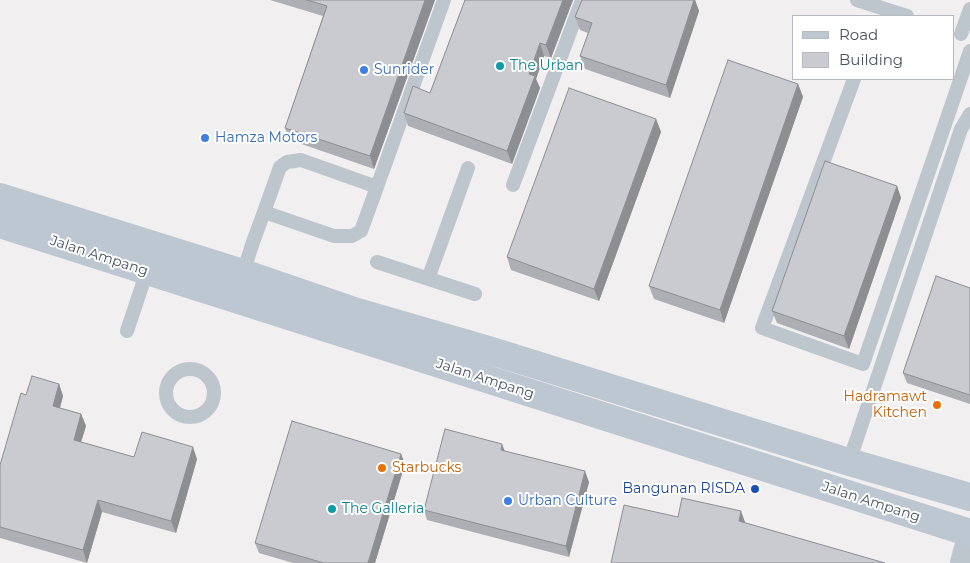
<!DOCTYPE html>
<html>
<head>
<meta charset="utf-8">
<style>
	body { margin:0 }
	#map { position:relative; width:970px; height:563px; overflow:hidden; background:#f1efef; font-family:Montserrat,sans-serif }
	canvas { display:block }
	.legend { position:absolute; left:792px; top:15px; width:162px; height:65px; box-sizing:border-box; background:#fff; border:1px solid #b5babe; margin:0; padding:6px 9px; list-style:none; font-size:15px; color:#47525c }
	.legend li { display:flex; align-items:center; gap:10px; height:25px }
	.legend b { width:25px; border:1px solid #b5babe }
</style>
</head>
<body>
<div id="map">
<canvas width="970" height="563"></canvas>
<ul class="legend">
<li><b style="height:6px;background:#bdc7d2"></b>Road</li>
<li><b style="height:14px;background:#c9cbd1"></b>Building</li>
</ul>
</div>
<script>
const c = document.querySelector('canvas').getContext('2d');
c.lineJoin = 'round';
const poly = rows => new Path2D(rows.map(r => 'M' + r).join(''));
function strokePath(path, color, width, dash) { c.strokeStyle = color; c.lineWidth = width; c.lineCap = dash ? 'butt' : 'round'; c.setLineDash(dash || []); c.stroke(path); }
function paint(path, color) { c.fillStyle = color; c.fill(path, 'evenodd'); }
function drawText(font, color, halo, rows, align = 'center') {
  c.font = font + ' Montserrat,sans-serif'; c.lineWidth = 4; c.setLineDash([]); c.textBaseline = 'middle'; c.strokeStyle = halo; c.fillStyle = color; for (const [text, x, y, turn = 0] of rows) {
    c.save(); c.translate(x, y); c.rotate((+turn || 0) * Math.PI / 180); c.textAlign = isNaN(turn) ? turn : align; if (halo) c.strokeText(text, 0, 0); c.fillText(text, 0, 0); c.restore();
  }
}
const service = poly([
	[857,0,907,16],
	[961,34,970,9],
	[854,79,762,328,863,364,970,51],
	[513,185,582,0],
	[377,187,444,0],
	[377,262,475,294],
	[243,273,253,242,264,212,280,167,287,162,301,160,377,187,361,231,352,236,334,236,264,212],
	[428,279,468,168],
	[127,331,147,271],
	'166 393a24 24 0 1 1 48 0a24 24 0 1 1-48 0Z',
	[849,462,961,129,970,114]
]);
const tertiary = poly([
	[964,563,970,541]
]);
const secondary = poly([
	[0,197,243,273,357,312,485,349,849,462,970,497],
	[0,224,970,533]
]);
const wall = poly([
	[270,0,435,0,374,169,290,140,285,128,323,16],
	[465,0,573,0,551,58,544,56,536,79,540,88,512,164,408,126,404,113,430,93],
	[695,0,699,11,670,98,585,69,580,56,588,33,580,30,575,17],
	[798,84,803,97,724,323,654,299,649,286],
	[656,119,661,132,599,301,511,270,507,257],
	[897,186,901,198,849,349,777,323,772,311],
	[970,288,970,404,907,383,903,373],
	[59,384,63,396,60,408,81,414,86,426,81,442,134,457,197,459,176,533,102,512,87,563,0,538,0,465],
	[505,451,589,482,569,557,427,520,424,510],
	[401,454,405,464,375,563,293,563,259,553,255,543]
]);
const shadedWall = poly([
	[425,0,435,0,374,169,370,156],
	[563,0,573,0,551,58,546,45],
	[694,0,695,0,699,11,670,98,666,85],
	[540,43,544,56,536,79,540,88,512,164,507,151,529,74],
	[798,84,803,97,724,323,720,310],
	[656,119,661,132,599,301,594,289],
	[897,186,901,198,849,349,844,336],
	[59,384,63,396,57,418,53,406],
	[81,414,86,426,78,452,74,440],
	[502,444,506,454,501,450],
	[193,447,197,459,176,533,171,521],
	[401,454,405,464,375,563,368,563],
	[585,471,589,482,569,557,566,546],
	[98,500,102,512,87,563,83,550],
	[741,511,745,522,743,531,739,521]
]);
const building = poly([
	[307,0,425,0,370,156,285,128,327,6,307,0],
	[465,0,563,0,546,45,540,43,529,74,535,76,507,151,404,113,413,86,430,93,465,0],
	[582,0,694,0,666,85,580,56,592,23,575,17,582,0],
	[728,60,798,84,720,310,649,286,728,60],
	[569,88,656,119,594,289,507,257,569,88],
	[825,161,897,186,844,336,772,311,825,161],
	[936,276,970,288,970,395,903,373,936,276],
	[32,376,59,384,53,406,81,414,74,440,134,457,142,432,193,447,171,521,98,500,83,550,0,527,0,465,21,393,26,395,32,376],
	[292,421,401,454,368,563,324,563,255,543,292,421],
	[445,429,502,444,501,450,585,471,566,546,424,510,445,429],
	[682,498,741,511,739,521,885,563,611,563,624,505,678,517,682,498]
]);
const markers = [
	[500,66,5,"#0f9aa8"],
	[364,70,5,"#3f7fe0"],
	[205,138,5,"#3f7fe0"],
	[937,405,5,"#e8710a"],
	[382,468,5,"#e8710a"],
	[755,489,5,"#1a4fb4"],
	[508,501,5,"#3f7fe0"],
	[332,509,5,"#0f9aa8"]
];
const cultureNames = [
	["The Urban",510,66],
	["The Galleria",342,509]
];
const shopNames = [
	["Sunrider",374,70],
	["Hamza Motors",215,138],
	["Urban Culture",518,501]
];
const streetNames = [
	["Jalan Ampang",99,256,18],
	["Jalan Ampang",485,379,18],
	["Jalan Ampang",871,502,18]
];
const foodNames = [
	["Hadramawt",927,397],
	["Kitchen",927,413],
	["Starbucks",392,468,"left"]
];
const transitNames = [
	["Bangunan RISDA",745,489]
];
strokePath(service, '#bdc6cd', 14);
strokePath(tertiary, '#bdc6cd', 28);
strokePath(secondary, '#bdc7d2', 28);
paint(wall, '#adafb4');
paint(shadedWall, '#8d8e92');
paint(building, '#c9cbd1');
strokePath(building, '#8d8e92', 1);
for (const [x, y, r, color] of markers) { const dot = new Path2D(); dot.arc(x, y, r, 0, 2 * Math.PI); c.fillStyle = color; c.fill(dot); strokePath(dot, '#fff', 2); }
drawText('14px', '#0d838f', '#fff', cultureNames, 'left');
drawText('14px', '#366cbe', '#fff', shopNames, 'left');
drawText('14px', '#47525c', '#fff', streetNames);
drawText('14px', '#c56008', '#fff', foodNames, 'right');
drawText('14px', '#164399', '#fff', transitNames, 'right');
</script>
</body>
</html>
